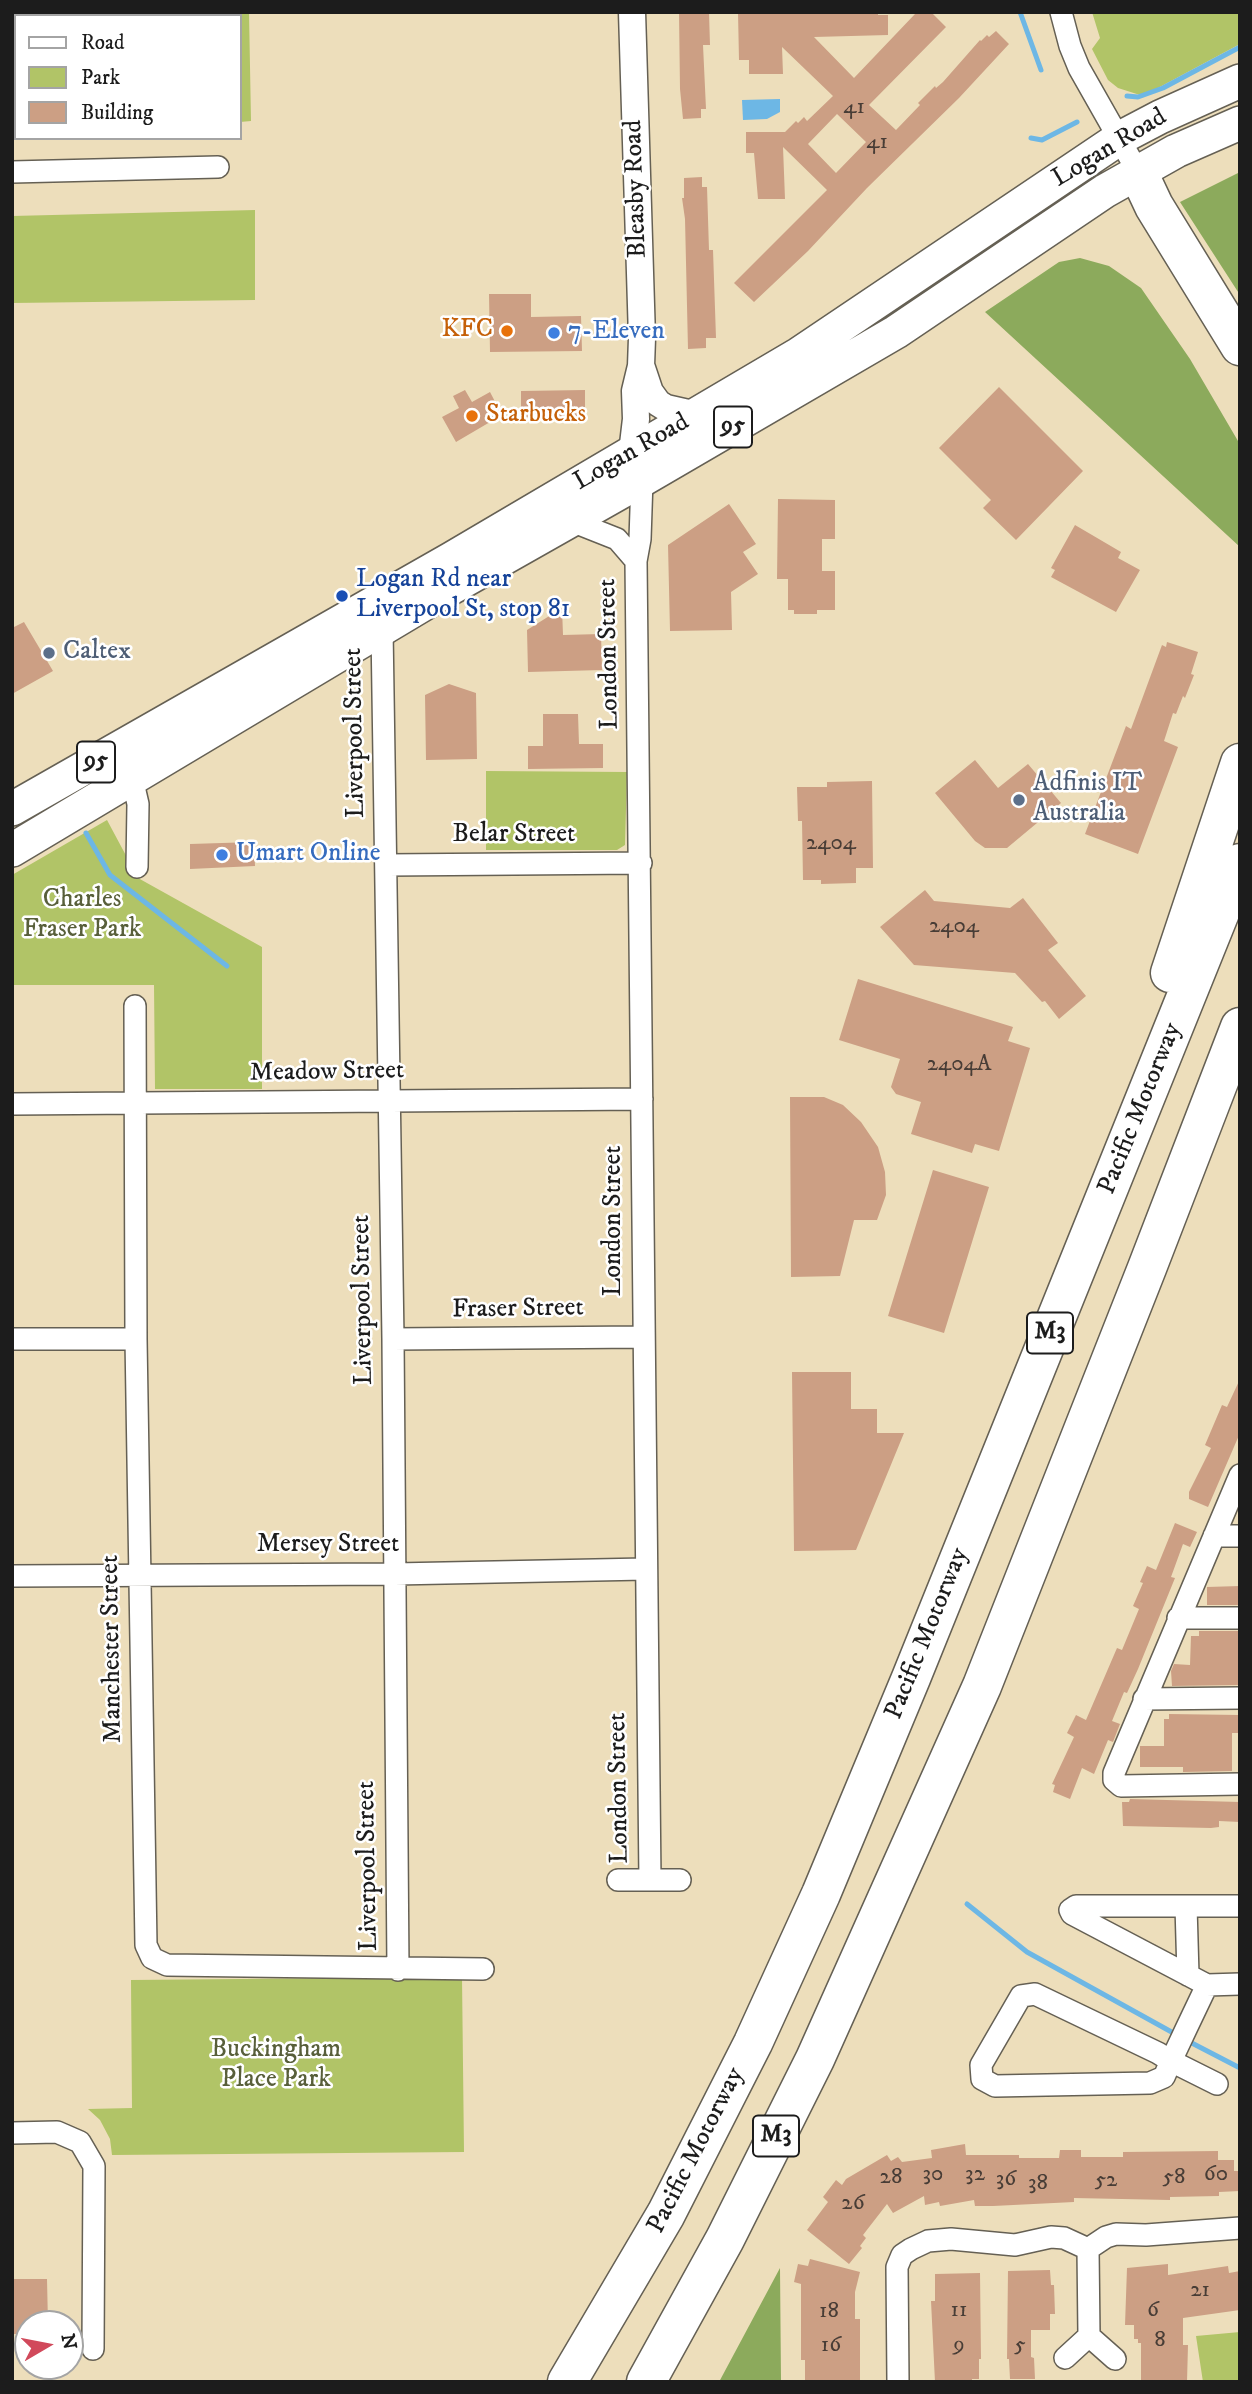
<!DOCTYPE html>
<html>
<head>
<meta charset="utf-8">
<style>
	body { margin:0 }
	#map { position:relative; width:1252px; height:2394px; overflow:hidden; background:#eddebb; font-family:"IM FELL DW Pica",serif }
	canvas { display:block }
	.frame { position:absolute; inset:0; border:14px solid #1c1c1c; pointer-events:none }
	.legend { position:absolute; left:14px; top:14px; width:228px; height:126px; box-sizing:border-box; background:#fff; border:2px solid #a4a4a4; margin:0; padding:9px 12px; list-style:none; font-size:21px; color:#1c1c1c }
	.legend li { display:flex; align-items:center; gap:14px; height:35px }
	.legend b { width:35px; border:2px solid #a4a4a4 }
	.north { position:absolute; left:14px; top:2310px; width:70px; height:70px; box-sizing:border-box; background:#fff; border:2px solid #a4a4a4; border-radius:50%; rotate:80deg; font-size:19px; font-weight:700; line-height:28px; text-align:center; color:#1c1c1c }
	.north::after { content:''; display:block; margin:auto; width:24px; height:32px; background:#d1495b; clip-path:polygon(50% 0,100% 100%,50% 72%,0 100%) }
</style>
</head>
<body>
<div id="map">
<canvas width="1252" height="2394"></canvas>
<div class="frame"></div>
<ul class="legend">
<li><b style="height:9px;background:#fff"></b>Road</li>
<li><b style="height:19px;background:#b1c467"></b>Park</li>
<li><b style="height:19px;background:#cc9f84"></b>Building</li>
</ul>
<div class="north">N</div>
</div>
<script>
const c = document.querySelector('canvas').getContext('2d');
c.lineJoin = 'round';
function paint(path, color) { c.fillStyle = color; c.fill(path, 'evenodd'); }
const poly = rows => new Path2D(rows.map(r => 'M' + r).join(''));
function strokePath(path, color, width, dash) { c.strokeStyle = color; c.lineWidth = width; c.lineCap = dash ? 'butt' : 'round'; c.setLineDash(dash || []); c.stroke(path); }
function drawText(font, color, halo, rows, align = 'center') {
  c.font = font + ' "IM FELL DW Pica",serif'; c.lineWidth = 5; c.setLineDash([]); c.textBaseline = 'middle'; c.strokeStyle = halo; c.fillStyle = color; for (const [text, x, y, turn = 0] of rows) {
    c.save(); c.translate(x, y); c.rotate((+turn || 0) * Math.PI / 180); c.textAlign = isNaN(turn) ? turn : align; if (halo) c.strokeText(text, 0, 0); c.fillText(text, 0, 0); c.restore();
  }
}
const green = poly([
	[218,12,249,12,251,121,240,122,240,16,218,16],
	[1092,12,1240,12,1240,44,1156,89,1140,95,1118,88,1108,80,1092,49,1100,38],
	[255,210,255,300,12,303,12,216],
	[486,771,627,772,625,845,617,850,486,850],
	[107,820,138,878,262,947,262,1089,155,1089,154,985,12,985,12,875],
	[462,1977,464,2152,112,2155,110,2139,100,2120,88,2109,132,2108,131,1980],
	[1240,2332,1240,2382,1203,2382,1196,2336]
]);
const forest = poly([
	[1240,172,1240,295,1180,202],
	[1080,258,1109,266,1141,288,1190,359,1238,441,1240,547,985,312,1059,262],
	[780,2268,781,2382,719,2382]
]);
const water = poly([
	[780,99,780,112,767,119,743,120,742,100]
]);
const stream = poly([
	[1020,12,1041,70],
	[1127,96,1138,97,1163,88,1240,47],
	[1031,138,1042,140,1077,122],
	[86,833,110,875,227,966],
	[967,1904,1027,1952,1177,2035],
	[1186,2040,1240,2068]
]);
const building = poly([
	[679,12,709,12,710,45,703,45,706,109,701,109,701,118,683,119,680,89],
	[738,12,869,12,878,13,878,15,888,15,888,35,814,37,854,78,915,14,932,13,946,27,869,105,896,130,920,105,918,103,935,86,936,88,943,82,980,40,981,41,987,35,989,37,996,31,1009,44,959,98,867,188,808,251,754,302,734,283,827,190,783,147,785,199,758,199,754,153,746,153,746,132,785,132,796,121,798,123,804,117,807,121,833,96,782,47,783,74,749,74,749,60,739,60],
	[837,114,866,142,836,173,808,144],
	[702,177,702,187,707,187,709,250,713,250,716,338,706,338,706,348,688,349,685,219,682,198,684,198,684,178],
	[489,294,531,294,531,317,581,316,582,351,490,352],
	[999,387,1083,471,1016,540,983,508,991,500,939,448],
	[465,390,472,402,490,392,502,415,456,442,442,417,459,408,453,396],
	[585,390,585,416,521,417,521,391],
	[778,499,835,500,835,539,822,539,822,571,835,571,835,610,817,610,817,614,794,614,794,610,788,610,788,579,777,579],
	[729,504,756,544,743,552,758,574,731,592,732,630,670,631,668,545],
	[1075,525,1121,552,1118,558,1140,570,1116,612,1051,577,1055,570,1051,568],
	[562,608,563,635,601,634,602,670,528,672,527,630],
	[24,622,53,671,12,694,12,628],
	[1167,642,1198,652,1191,674,1194,675,1185,698,1183,696,1176,714,1173,713,1164,741,1178,747,1138,854,1085,834,1126,726,1131,729,1162,645,1166,647],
	[449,684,476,693,477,759,426,760,425,695],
	[543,714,578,714,579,744,603,744,603,768,528,769,528,746,543,746],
	[975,760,998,788,1028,764,1061,803,1007,848,985,848,975,841,935,793],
	[872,781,873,868,856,868,856,883,821,884,821,880,803,880,802,821,798,821,797,787,827,787,827,782],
	[254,842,255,866,190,869,190,844],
	[925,890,934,901,1010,908,1023,898,1058,943,1048,950,1086,996,1059,1019,1045,1001,1042,1002,1015,973,914,965,880,927],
	[858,979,1013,1027,1008,1041,1030,1048,999,1151,975,1144,972,1153,911,1134,921,1102,896,1094,891,1087,900,1059,839,1040],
	[790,1097,824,1097,843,1105,861,1122,878,1147,885,1172,886,1195,877,1220,854,1220,840,1276,791,1277],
	[933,1170,989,1187,944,1333,888,1316],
	[792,1372,851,1372,851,1409,877,1409,877,1433,904,1433,856,1550,794,1551],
	[1240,1379,1240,1433,1208,1507,1189,1499,1189,1492,1211,1448,1205,1445,1222,1405,1227,1407],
	[1175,1523,1197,1532,1190,1547,1183,1544,1171,1577,1175,1578,1138,1669,1127,1693,1124,1692,1112,1721,1120,1724,1113,1742,1108,1740,1094,1774,1082,1768,1070,1799,1053,1792,1055,1785,1052,1784,1074,1737,1067,1733,1076,1715,1086,1720,1117,1648,1122,1650,1139,1609,1133,1606,1143,1583,1140,1582,1147,1566,1156,1570],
	[1240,1586,1240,1605,1207,1605,1207,1587],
	[1199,1631,1240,1631,1240,1685,1172,1686,1171,1671,1174,1664,1190,1665,1191,1636,1199,1636],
	[1169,1714,1239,1715,1239,1733,1232,1733,1232,1771,1183,1772,1183,1767,1140,1767,1140,1746,1164,1746,1164,1719,1169,1719],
	[1130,1799,1240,1802,1240,1822,1219,1821,1219,1827,1211,1828,1123,1826,1122,1802,1129,1802],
	[965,2144,966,2155,1019,2155,1019,2158,1059,2158,1060,2150,1081,2150,1081,2157,1123,2157,1123,2152,1218,2151,1218,2160,1234,2160,1234,2171,1240,2171,1240,2191,1219,2192,1219,2196,1170,2197,1170,2200,1074,2198,1074,2202,993,2206,975,2206,974,2200,940,2206,939,2202,925,2205,924,2196,893,2213,887,2204,863,2235,866,2238,860,2246,862,2248,849,2264,807,2230,828,2202,823,2197,836,2180,842,2185,846,2179,887,2155,891,2161,898,2157,902,2162,932,2158,931,2150],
	[810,2259,860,2272,855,2292,855,2319,860,2319,860,2382,805,2382,805,2360,801,2360,801,2284,794,2282,798,2264,808,2266],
	[1168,2264,1168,2275,1228,2266,1229,2273,1240,2271,1240,2310,1183,2318,1183,2345,1188,2345,1187,2382,1141,2382,1141,2343,1138,2343,1138,2339,1134,2339,1134,2325,1125,2325,1127,2268],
	[1050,2270,1051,2285,1054,2285,1055,2314,1050,2314,1050,2330,1031,2330,1031,2357,1034,2358,1035,2379,1010,2379,1009,2359,1007,2359,1008,2271],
	[980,2273,981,2359,979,2359,979,2379,972,2379,972,2382,935,2382,931,2301,935,2301,935,2274],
	[12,2279,47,2279,48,2324,28,2324,28,2334,12,2334]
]);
const minor = poly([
	[157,12,157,16],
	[1061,12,1070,46,1079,68,1138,172],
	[12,87,16,86],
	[12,172,218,167],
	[642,480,640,539,636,561,650,1880],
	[569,520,617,539,636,561],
	[382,629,393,1339,398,1970],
	[132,778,138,804,137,867],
	[387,865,641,863],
	[135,1006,136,1339,146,1945,152,1958,167,1965,483,1969],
	[12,1104,642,1099],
	[12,1339,136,1339],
	[393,1339,643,1337],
	[1240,1475,1114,1773,1114,1780,1121,1786,1240,1784],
	[1214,1536,1240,1536],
	[12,1576,395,1574,645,1569],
	[1178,1618,1240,1618],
	[1144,1699,1240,1698],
	[618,1880,680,1880],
	[1186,1906,1188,1975],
	[1240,1906,1076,1906,1070,1910,1072,1914,1207,1985,1240,1984],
	[1207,1985,1187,2027,1171,2061,1164,2077,1150,2083,995,2086,982,2079,981,2065,1021,1996,1035,1994,1158,2053,1171,2061,1217,2084],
	[12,2133,57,2132,80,2142,94,2166,93,2349],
	[1088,2249,1106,2237,1116,2234,1146,2235,1240,2228],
	[1088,2249,1089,2336],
	[1065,2358,1089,2336,1115,2359],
	[898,2382,897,2267,902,2255,911,2249,928,2241,951,2239,1015,2245,1051,2237,1064,2238,1088,2249]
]);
const tertiary = poly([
	[642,368,650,392,658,403,666,408,697,415],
	[632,453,636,419,635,391,641,366,642,338,632,12]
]);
const primary = poly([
	[12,809,451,559,799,354,1120,138,1160,117,1240,81],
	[12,850,437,596,642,480,896,332,1105,191,1176,151,1240,123]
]);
const motorway = poly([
	[1138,172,1154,206,1240,346],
	[1170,973,1240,763],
	[567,2382,666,2214,753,2043,821,1894,911,1678,1240,863],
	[646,2382,725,2239,815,2059,982,1686,1147,1268,1240,1027]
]);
const markers = [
	[507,331,7,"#e8710a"],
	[554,333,7,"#3f7fe0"],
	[472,416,7,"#e8710a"],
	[342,596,7,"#1a4fb4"],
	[49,653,7,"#5c6f8a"],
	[1019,800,7,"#5c6f8a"],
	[222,855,7,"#3f7fe0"]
];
const numberNames = [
	["41",854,108],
	["41",877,143],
	["2404",831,844],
	["2404",954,927],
	["2404A",959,1065],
	["30",933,2175],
	["32",975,2175],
	["60",1216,2175],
	["28",891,2178],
	["58",1174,2178],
	["36",1006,2180],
	["52",1106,2181],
	["38",1038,2184],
	["26",853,2204],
	["21",1200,2291],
	["11",959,2311],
	["6",1153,2311],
	["18",829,2312],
	["8",1160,2341],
	["16",831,2346],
	["9",959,2346],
	["5",1020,2346]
];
const shields = [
	[733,427,38],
	[96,762,38],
	[1050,1333,46],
	[776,2136,46]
];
const shieldNames = [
	["95",733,427],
	["95",96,762],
	["M3",1050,1333],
	["M3",776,2136]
];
const streetNames = [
	["Logan Road",1110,149,-31],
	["Bleasby Road",637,189,-92],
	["Logan Road",632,453,-30],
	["London Street",610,654,-91],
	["Liverpool Street",356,733,-91],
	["Belar Street",514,836],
	["Meadow Street",327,1073,-1],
	["Pacific Motorway",1141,1109,-68],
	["London Street",615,1221,-90],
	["Liverpool Street",364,1300,-91],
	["Fraser Street",518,1310,-1],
	["Mersey Street",328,1546],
	["Pacific Motorway",928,1634,-68],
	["Manchester Street",113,1649,-91],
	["London Street",620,1788,-91],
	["Liverpool Street",369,1866,-91],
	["Pacific Motorway",697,2151,-63]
];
const foodNames = [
	["KFC",493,331],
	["Starbucks",486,416,"left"]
];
const shopNames = [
	["7-Eleven",568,333],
	["Umart Online",236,855]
];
const transitNames = [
	["Logan Rd near",356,581],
	["Liverpool St, stop 81",356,611]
];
const serviceNames = [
	["Caltex",63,653],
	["Adfinis IT",1033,785],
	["Australia",1033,815]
];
const parkNames = [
	["Charles",82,901],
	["Fraser Park",82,931],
	["Buckingham",276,2051],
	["Place Park",276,2081]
];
paint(green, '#b1c467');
paint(forest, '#8caa5c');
paint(water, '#6db7e5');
strokePath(stream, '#6db7e5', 5);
paint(building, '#cc9f84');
strokePath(minor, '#656054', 24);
strokePath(tertiary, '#656054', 29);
strokePath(primary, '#656054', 36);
strokePath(motorway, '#656054', 41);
strokePath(minor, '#fff', 21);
strokePath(tertiary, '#fff', 26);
strokePath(primary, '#fff', 33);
strokePath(motorway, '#fff', 38);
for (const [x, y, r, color] of markers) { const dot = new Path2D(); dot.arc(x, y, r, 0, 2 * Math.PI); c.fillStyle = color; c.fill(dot); strokePath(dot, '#fff', 2.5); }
drawText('23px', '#483d36', null, numberNames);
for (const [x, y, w] of shields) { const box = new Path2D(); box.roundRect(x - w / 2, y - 20.5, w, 41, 5); c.fillStyle = '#fff'; c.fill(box); strokePath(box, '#1c1c1c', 2); }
drawText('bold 24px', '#1c1c1c', null, shieldNames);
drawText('26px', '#1c1c1c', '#fff', streetNames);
drawText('26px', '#c56008', '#fff', foodNames, 'right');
drawText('26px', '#366cbe', '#fff', shopNames, 'left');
drawText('26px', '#164399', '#fff', transitNames, 'left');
drawText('26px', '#4e5e75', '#fff', serviceNames, 'left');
drawText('26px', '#585f3a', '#fff', parkNames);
</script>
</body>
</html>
